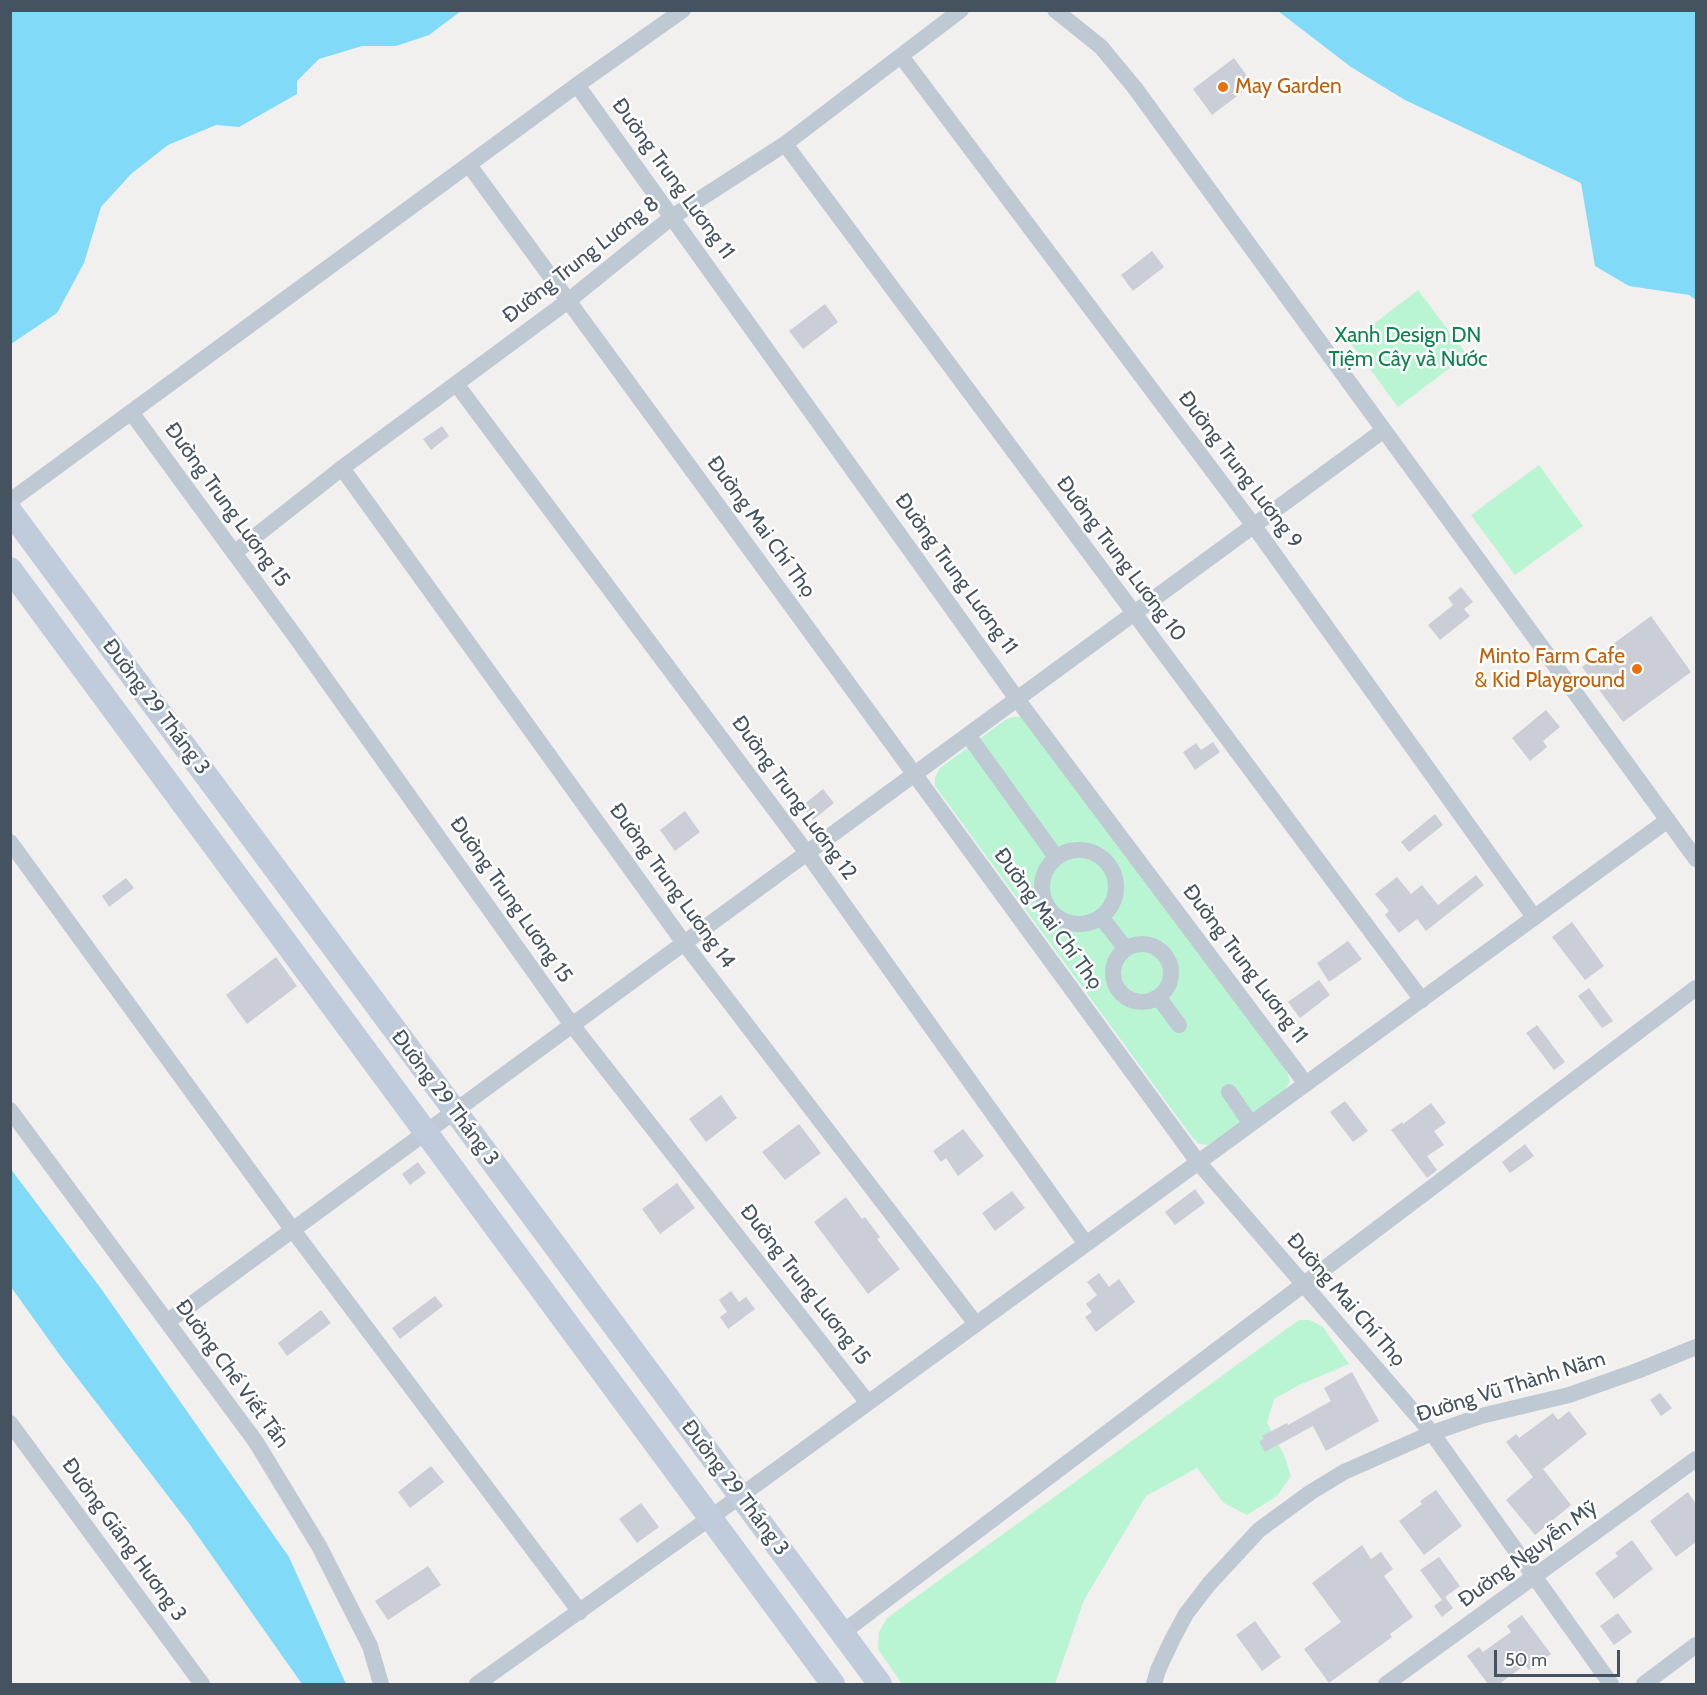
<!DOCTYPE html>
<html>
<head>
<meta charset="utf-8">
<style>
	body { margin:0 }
	#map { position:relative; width:1707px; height:1695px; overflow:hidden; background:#f2efef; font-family:Cabin,sans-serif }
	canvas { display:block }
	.frame { position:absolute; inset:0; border:12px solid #455260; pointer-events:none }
	.scale { position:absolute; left:1494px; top:1650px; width:126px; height:27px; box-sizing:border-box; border:3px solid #455260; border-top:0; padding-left:8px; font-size:18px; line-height:21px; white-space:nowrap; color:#455260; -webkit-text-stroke:4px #fff; paint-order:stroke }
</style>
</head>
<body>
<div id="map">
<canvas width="1707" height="1695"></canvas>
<div class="frame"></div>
<div class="scale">50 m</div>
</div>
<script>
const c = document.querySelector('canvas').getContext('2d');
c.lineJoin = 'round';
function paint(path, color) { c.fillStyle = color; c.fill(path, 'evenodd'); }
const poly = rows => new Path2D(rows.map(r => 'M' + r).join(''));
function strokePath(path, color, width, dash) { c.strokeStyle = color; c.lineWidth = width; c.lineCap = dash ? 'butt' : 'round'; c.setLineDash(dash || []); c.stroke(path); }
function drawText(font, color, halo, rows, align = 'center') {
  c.font = font + ' Cabin,sans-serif'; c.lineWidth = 5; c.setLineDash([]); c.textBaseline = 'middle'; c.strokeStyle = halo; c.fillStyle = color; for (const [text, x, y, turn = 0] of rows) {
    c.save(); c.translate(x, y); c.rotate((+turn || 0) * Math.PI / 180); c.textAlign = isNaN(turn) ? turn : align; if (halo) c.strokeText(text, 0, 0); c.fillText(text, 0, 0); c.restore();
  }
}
const green = poly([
	[1418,290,1467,355,1398,407,1350,342],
	[1539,465,1583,526,1515,575,1471,515],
	[1012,717,1021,717,1285,1067,1290,1081,1284,1092,1208,1145,1199,1144,1192,1137,935,786,935,777,940,768,1005,720],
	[1299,1320,1310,1320,1323,1327,1349,1364,1299,1385,1274,1399,1267,1423,1284,1455,1291,1476,1277,1496,1247,1515,1224,1503,1197,1468,1146,1496,1084,1600,1055,1684,902,1684,878,1649,879,1632,887,1618]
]);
const water = poly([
	[11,10,461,10,461,11,429,35,396,46,362,46,319,59,297,81,297,94,239,127,216,125,168,145,131,174,101,207,84,263,57,313,11,344],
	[1278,11,1696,11,1696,300,1689,295,1629,286,1595,266,1581,183,1405,100,1351,67],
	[10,1168,102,1290,289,1557,346,1684,302,1684,188,1522,59,1354,11,1287]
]);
const building = poly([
	[1234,58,1253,84,1212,115,1193,89],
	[1152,251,1164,267,1133,291,1121,275],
	[825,304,838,322,803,349,789,331],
	[442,426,449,436,431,450,423,439],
	[1461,587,1473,602,1464,609,1470,616,1440,640,1428,625,1453,605,1448,598],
	[1651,616,1691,672,1623,722,1582,667],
	[1546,710,1560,727,1543,741,1547,747,1530,761,1512,738],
	[1213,742,1220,752,1195,770,1183,752,1196,743,1201,750],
	[823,789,834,803,813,820,802,806],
	[685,811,700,832,675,851,660,830],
	[1435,814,1443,825,1409,852,1401,842],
	[1476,875,1484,885,1426,931,1417,919,1399,933,1385,915,1389,911,1375,894,1397,877,1411,894,1422,885,1438,905],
	[126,878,134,888,109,907,102,896],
	[1572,922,1604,966,1585,980,1552,937],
	[1348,941,1362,959,1329,982,1317,963],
	[276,957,297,986,247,1024,226,995],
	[1319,980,1330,995,1300,1018,1288,1002],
	[1589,988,1613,1021,1602,1028,1578,996],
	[1537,1025,1565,1062,1554,1070,1526,1033],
	[721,1095,737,1118,706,1142,689,1119],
	[1345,1101,1368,1131,1353,1142,1330,1112],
	[1431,1103,1446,1123,1434,1131,1444,1145,1427,1156,1437,1170,1427,1178,1391,1130,1402,1122,1403,1124],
	[799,1124,821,1153,785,1180,762,1152],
	[963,1129,984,1156,958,1176,946,1158,941,1162,933,1151],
	[1525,1144,1534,1156,1510,1173,1502,1162],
	[418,1162,426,1173,410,1185,402,1174],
	[677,1183,695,1208,660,1234,642,1209],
	[1195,1189,1205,1203,1175,1225,1165,1212],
	[1012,1191,1025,1208,995,1231,982,1213],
	[846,1197,862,1219,865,1217,880,1237,877,1239,900,1269,868,1294,814,1222],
	[1099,1273,1109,1287,1119,1279,1135,1302,1096,1332,1085,1317,1092,1312,1086,1304,1097,1295,1087,1282],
	[731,1291,739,1302,746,1297,755,1309,728,1329,720,1317,727,1312,719,1300],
	[435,1296,443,1306,400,1339,392,1328],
	[321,1310,331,1323,287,1356,278,1343],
	[1352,1372,1379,1421,1326,1451,1313,1426,1265,1452,1259,1441,1264,1439,1262,1436,1287,1423,1288,1425,1331,1401,1324,1388],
	[1660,1393,1672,1408,1661,1416,1650,1400],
	[1569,1411,1587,1434,1543,1469,1571,1505,1535,1535,1506,1500,1533,1477,1506,1442,1516,1434,1519,1438,1553,1413,1558,1420],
	[431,1466,444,1482,410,1508,398,1492],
	[1436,1490,1462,1526,1424,1555,1399,1521,1422,1504,1420,1501],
	[1688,1492,1696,1504,1696,1542,1676,1557,1650,1521],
	[641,1503,659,1527,637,1543,619,1519],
	[1632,1540,1653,1569,1614,1599,1595,1573,1618,1556,1615,1553],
	[1362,1545,1371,1559,1381,1552,1393,1569,1384,1576,1413,1617,1390,1634,1392,1637,1329,1683,1304,1649,1341,1622,1312,1583],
	[1439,1557,1460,1586,1445,1597,1453,1608,1442,1617,1434,1606,1442,1600,1420,1570],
	[428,1566,441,1585,388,1620,375,1601],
	[1618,1613,1632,1632,1614,1645,1600,1626],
	[1522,1615,1551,1654,1529,1670,1525,1665,1499,1684,1488,1684,1467,1656,1479,1647,1483,1652,1511,1632,1507,1626],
	[1255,1621,1281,1657,1262,1671,1236,1635]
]);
const street = poly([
	[1055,10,1101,47,1135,88,1696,859],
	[901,56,1254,526,1534,917],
	[577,85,1017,699,1306,1084],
	[785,144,1422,1000],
	[469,165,1198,1162,1432,1433,1611,1684],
	[457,385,807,853,1086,1244],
	[131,412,295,636,572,1025,868,1403],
	[342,468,684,943,976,1324],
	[10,501,577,85,683,10],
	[234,553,342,468,568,301,672,217,785,144,961,10],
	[968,735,1056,857],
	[10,842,292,1229,580,1612],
	'1042 887a37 37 0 1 1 74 0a37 37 0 1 1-74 0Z',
	[1101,917,1126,949],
	'1113 973a29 29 0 1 1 58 0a29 29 0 1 1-58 0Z',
	[1159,998,1179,1025],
	[1229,1092,1251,1124],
	[10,1110,256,1442,319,1546,370,1646,381,1684],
	[167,1322,1384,430],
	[10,1423,202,1684],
	[842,1633,1696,988],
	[477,1684,710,1518,1668,820],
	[1154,1684,1158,1670,1172,1640,1186,1614,1209,1584,1259,1530,1311,1492,1344,1472,1432,1433,1481,1416,1569,1395,1637,1371,1696,1347],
	[1386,1684,1696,1459],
	[1644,1684,1696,1645]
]);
const secondary = poly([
	[10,511,880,1684],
	[10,569,833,1684]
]);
const markers = [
	[1223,87,6,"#e8710a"],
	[1637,669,6,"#e8710a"]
];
const foodNames = [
	["May Garden",1235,87],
	["Minto Farm Cafe",1625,657,"right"],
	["& Kid Playground",1625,681,"right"]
];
const streetNames = [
	["Đường Trung Lương 11",673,179,54],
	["Đường Trung Lương 8",581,260,-38],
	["Đường Trung Lương 9",1240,470,53],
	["Đường Trung Lương 15",227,505,54],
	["Đường Mai Chí Thọ",761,527,54],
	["Đường Trung Lương 10",1121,559,53],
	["Đường Trung Lương 11",956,574,54],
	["Đường 29 Tháng 3",156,707,53],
	["Đường Trung Lương 12",794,798,54],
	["Đường Trung Lương 14",672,886,54],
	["Đường Trung Lương 15",511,900,55],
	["Đường Mai Chí Thọ",1048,919,54],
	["Đường Trung Lương 11",1245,964,53],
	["Đường 29 Tháng 3",445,1098,53],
	["Đường Trung Lương 15",805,1285,52],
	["Đường Mai Chí Thọ",1346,1300,49],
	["Đường Chế Viết Tấn",232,1374,54],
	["Đường Vũ Thành Năm",1511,1387,-17],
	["Đường 29 Tháng 3",735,1488,53],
	["Đường Giáng Hương 3",124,1540,54],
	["Đường Nguyễn Mỹ",1528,1554,-36]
];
const parkNames = [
	["Xanh Design DN",1408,336],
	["Tiệm Cây và Nước",1408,360]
];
paint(green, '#b9f5d2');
paint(water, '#81daf7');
paint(building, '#cbced6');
strokePath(street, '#bec9d3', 16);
strokePath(secondary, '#c0ccdb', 24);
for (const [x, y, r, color] of markers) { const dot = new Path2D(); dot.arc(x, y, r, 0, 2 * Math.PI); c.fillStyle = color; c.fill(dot); strokePath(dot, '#fff', 2); }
drawText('21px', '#c56008', '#fff', foodNames, 'left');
drawText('21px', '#455260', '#fff', streetNames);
drawText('21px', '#0c854c', '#fff', parkNames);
</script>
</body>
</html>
